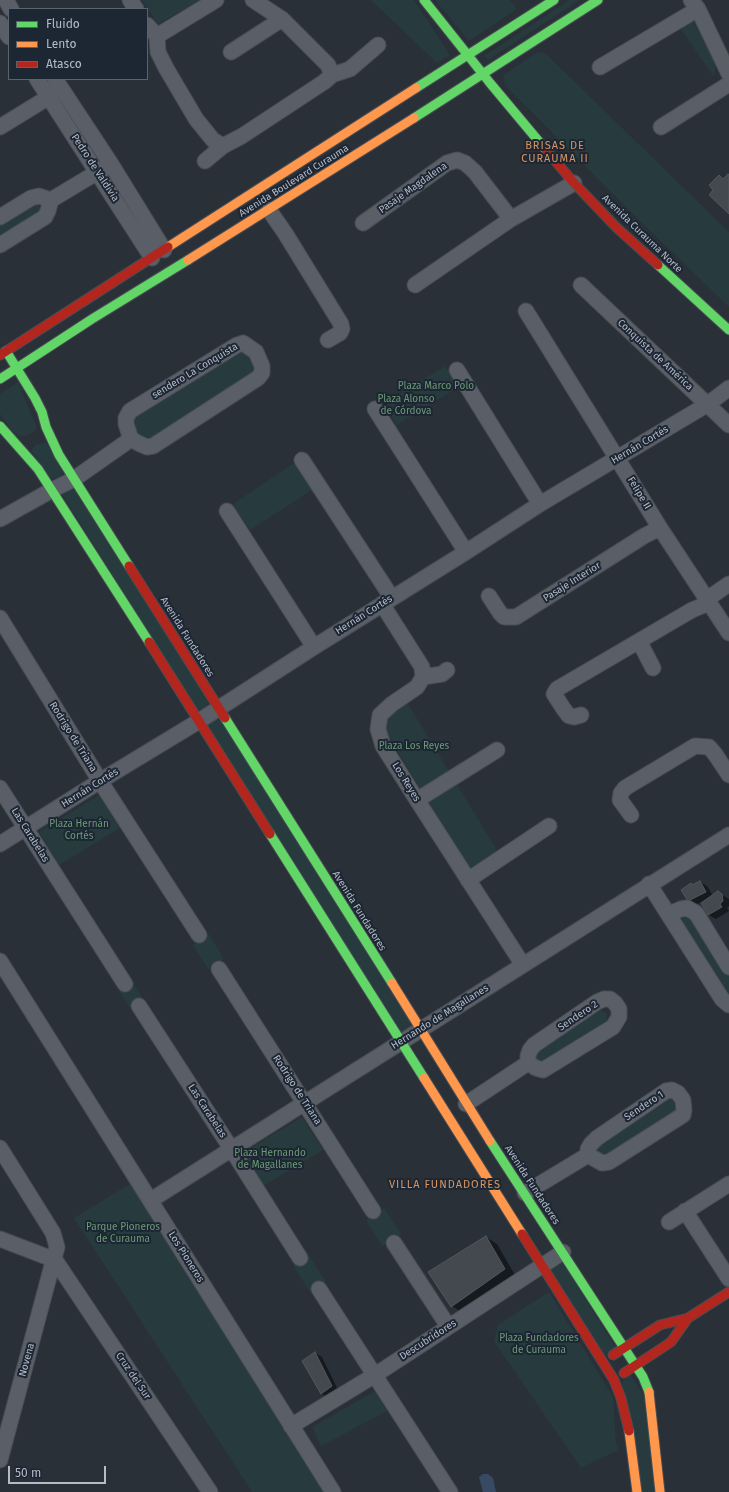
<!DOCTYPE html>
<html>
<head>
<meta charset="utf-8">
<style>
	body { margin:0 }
	#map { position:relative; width:729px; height:1492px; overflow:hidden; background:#2a3038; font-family:"Fira Sans",sans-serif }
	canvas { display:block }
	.legend { position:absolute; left:8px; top:8px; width:140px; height:72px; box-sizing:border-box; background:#1d2633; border:1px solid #59626f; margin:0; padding:5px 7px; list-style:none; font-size:12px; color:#b4bcc9 }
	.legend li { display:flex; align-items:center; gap:8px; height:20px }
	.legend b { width:20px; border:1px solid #59626f }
	.scale { position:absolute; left:8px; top:1466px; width:98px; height:18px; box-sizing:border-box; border:2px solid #b4bcc9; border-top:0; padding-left:5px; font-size:12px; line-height:14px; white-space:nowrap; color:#b4bcc9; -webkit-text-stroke:3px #1d2633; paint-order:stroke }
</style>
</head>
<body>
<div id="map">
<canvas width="729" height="1492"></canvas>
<ul class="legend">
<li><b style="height:5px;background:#63d668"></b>Fluido</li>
<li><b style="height:5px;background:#ff974d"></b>Lento</li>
<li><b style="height:5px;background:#b3261e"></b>Atasco</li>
</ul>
<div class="scale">50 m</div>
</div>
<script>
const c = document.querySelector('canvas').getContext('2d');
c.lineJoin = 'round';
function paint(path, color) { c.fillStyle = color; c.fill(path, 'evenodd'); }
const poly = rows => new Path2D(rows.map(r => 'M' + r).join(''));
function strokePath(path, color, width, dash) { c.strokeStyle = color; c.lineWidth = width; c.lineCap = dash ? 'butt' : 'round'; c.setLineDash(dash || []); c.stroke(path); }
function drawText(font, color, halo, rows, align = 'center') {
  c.font = font + ' "Fira Sans",sans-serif'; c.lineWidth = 4; c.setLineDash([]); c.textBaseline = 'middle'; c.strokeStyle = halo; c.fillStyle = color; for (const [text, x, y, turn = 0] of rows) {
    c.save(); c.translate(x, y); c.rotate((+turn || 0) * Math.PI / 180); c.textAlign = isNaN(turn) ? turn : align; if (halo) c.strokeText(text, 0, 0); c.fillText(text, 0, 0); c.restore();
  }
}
const green = poly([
	[142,0,200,0,158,24],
	[371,0,414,0,450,55,437,63],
	[435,0,510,0,517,9,469,41],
	[569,0,580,0,488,60,484,56],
	[693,20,716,64,714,77,680,28],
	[538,52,546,54,729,232,729,307,638,219,505,85,503,77,505,74],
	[35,203,42,207,38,216,0,239,0,223],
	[246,350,258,369,157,439,143,440,131,423,131,417,237,351],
	[445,366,458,387,397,425,384,403],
	[18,382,37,428,35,431,26,436,20,436,13,432,0,414,0,394],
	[46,443,64,471,58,478,50,479,31,450,37,444],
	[294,463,312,490,250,530,233,504],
	[74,488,209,702,205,708,197,710,62,494,67,490],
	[408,704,498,852,470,870,387,734,385,728,387,717],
	[220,719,412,1024,408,1030,400,1032,207,727,212,721],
	[99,795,120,828,59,865,39,832],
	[684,916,690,916,729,973,729,996,679,920],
	[209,934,224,959,208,969,193,945],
	[132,981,144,1000,131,1009,118,990],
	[596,1011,602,1011,606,1013,608,1022,542,1065,537,1065,532,1053],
	[674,1098,677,1099,677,1112,601,1159,594,1152,595,1148,670,1099],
	[302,1117,323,1150,263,1186,243,1153],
	[130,1184,176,1257,323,1492,252,1492,74,1218],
	[384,1208,401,1234,382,1246,366,1220],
	[309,1256,326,1282,310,1292,293,1265],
	[562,1262,616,1348,604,1355,551,1270,555,1265],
	[549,1292,613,1397,616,1442,618,1450,581,1468,494,1341,498,1325],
	[631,1375,645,1397,655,1492,641,1492,622,1382],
	[375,1391,387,1411,321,1446,312,1427]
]);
const water = poly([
	[483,1474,488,1474,493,1478,496,1492,483,1492,479,1477]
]);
const shadow = poly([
	[700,882,707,886,713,896,718,893,729,899,729,906,727,908,729,911,716,919,709,915,701,902,696,905,689,901,682,890,691,884,694,885],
	[486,1237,497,1244,515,1275,463,1313,452,1306,429,1272],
	[315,1353,322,1357,338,1390,329,1398,322,1394,303,1362]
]);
const building = poly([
	[728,174,729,175,729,214,709,195,713,190,709,185,719,175,723,179,728,174],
	[700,881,706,892,688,901,681,890,691,883,692,885,700,881],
	[718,891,722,894,723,901,720,904,722,907,708,915,701,903,718,891],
	[486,1236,505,1269,451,1307,428,1272,486,1236],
	[315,1352,332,1386,321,1394,302,1361,315,1352]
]);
const street = poly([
	[6,0,11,9],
	[130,0,136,9],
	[691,0,698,9,729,74],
	[0,23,9,37],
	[147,25,157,36,216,0],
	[157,36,158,52,166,68,196,119,213,140,223,146,242,136,324,82,332,75,328,65,282,19,253,0],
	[231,52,282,19],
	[600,67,698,9],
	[332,75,350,69,378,45],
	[37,79,152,258],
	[55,79,111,164,164,250],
	[0,127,57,92],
	[661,127,729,84],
	[205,161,223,146],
	[269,210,285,233,341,324,342,329,340,333,328,340],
	[0,217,31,198,39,196,51,200],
	[363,223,447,163,457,160,465,163,475,172,511,219],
	[0,245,45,217,48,211,51,200,106,167],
	[415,285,511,219,574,183],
	[581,285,729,425],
	[526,311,660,528,729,633],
	[243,343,256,352,262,366,262,373,258,378,153,446,147,447,140,444,131,439,126,424,126,418,130,411,237,345,243,343],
	[457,370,540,504],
	[375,409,466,552],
	[302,460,392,598],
	[227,511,314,647],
	[0,519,52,490,74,479,131,439],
	[489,596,500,613,504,617,516,617,644,536,660,528],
	[707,599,729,584],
	[382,604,422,667,423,677,417,687,392,704,380,715,378,729,383,746,417,800,523,965],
	[0,618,100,781,199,935],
	[639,641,653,668],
	[423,677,442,674,447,670],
	[581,715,574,717,569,716,563,708,554,694,557,689,692,610,709,603],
	[0,788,125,984],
	[417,800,497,750],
	[631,815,620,800,621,793,625,788,695,746,709,747,715,754,729,775],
	[0,844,100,781,199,721,314,647,466,552,540,504,708,404,729,388],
	[468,880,549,826],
	[649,884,722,999,729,1005],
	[669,914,681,909,687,908,696,913,729,967],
	[0,961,333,1492],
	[219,969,373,1211],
	[604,999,610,999,615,1003,619,1009,619,1017,613,1027,543,1070,536,1068,528,1063,528,1056,530,1050,534,1045,597,1002,604,999],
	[139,1006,232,1150,300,1258],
	[672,1090,678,1093,683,1100,684,1110,683,1115,609,1162,602,1163,588,1155,588,1149,591,1144,597,1138,666,1091,672,1090],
	[466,1104,528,1063],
	[0,1148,53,1233,57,1247,0,1460],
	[525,1193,588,1155],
	[151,1200,729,835],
	[685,1211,729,1279],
	[669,1222,729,1184],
	[0,1239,55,1260],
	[394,1243,448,1326],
	[55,1260,210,1492],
	[319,1289,450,1492],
	[291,1426,375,1375,563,1252]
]);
const fast = poly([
	[424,0,490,83,546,150],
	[416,88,554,0],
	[414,118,598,0],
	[658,265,729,330],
	[6,351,35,398,42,412,46,427,59,455,129,566],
	[0,379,92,319,188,260],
	[0,426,38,469,149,642],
	[225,718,392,983],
	[270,834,424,1078],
	[490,1141,643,1377,649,1392]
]);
const slow = poly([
	[168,247,416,88],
	[188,260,414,118],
	[392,983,490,1141],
	[424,1078,522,1234],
	[649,1392,660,1492],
	[629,1431,637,1492]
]);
const jam = poly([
	[546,150,574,183,617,228,658,265],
	[0,355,168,247],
	[129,566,225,718],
	[149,642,270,834],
	[522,1234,614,1380,621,1398,629,1431],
	[613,1355,660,1325,688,1318,729,1292],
	[624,1373,671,1342,688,1318]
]);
const streetNames = [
	["Pedro de Valdivia",95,168,57],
	["Avenida Boulevard Curauma",294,181,-32],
	["Pasaje Magdalena",413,188,-35],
	["Avenida Curauma Norte",642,234,44],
	["Conquista de América",655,355,43],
	["sendero La Conquista",195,371,-31],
	["Hernán Cortés",640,445,-31],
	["Felipe II",639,493,59],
	["Pasaje Interior",572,582,-32],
	["Hernán Cortés",364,615,-32],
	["Avenida Fundadores",187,637,58],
	["Rodrigo de Triana",73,737,58],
	["Los Reyes",406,782,58],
	["Hernán Cortés",90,788,-32],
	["Las Carabelas",30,835,58],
	["Avenida Fundadores",359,911,58],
	["Sendero 2",578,1016,-34],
	["Hernando de Magallanes",440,1017,-32],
	["Rodrigo de Triana",297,1090,57],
	["Sendero 1",644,1106,-34],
	["Las Carabelas",207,1111,57],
	["Avenida Fundadores",532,1185,57],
	["Los Pioneros",186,1257,58],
	["Descubridores",428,1340,-33],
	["Novena",27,1360,-75],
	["Cruz del Sur",133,1376,56]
];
const parkNames = [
	["Plaza Marco Polo",436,386],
	["Plaza Alonso",406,399],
	["de Córdova",406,411],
	["Plaza Los Reyes",414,746],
	["Plaza Hernán",79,824],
	["Cortés",79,836],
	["Plaza Hernando",270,1153],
	["de Magallanes",270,1165],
	["Parque Pioneros",123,1227],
	["de Curauma",123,1239],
	["Plaza Fundadores",539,1338],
	["de Curauma",539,1350]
];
const neighbourhoodNames = [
	["BRISAS DE",555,146],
	["CURAUMA II",555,159],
	["VILLA FUNDADORES",445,1185]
];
paint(green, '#273a3e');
paint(water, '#384963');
paint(shadow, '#0007');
paint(building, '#444950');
strokePath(building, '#52575f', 1);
strokePath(street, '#484c53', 17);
strokePath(fast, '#484c53', 11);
strokePath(slow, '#484c53', 11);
strokePath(jam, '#484c53', 11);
strokePath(street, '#5a5e66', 15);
strokePath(fast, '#63d668', 9);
strokePath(slow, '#ff974d', 9);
strokePath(jam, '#b3261e', 9);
drawText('10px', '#b4bcc9', '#1d2633', streetNames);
drawText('10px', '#6b9a76', '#1d2633', parkNames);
c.letterSpacing = '1px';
drawText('11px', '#d59563', '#1d2633', neighbourhoodNames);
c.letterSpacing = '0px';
</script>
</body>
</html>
